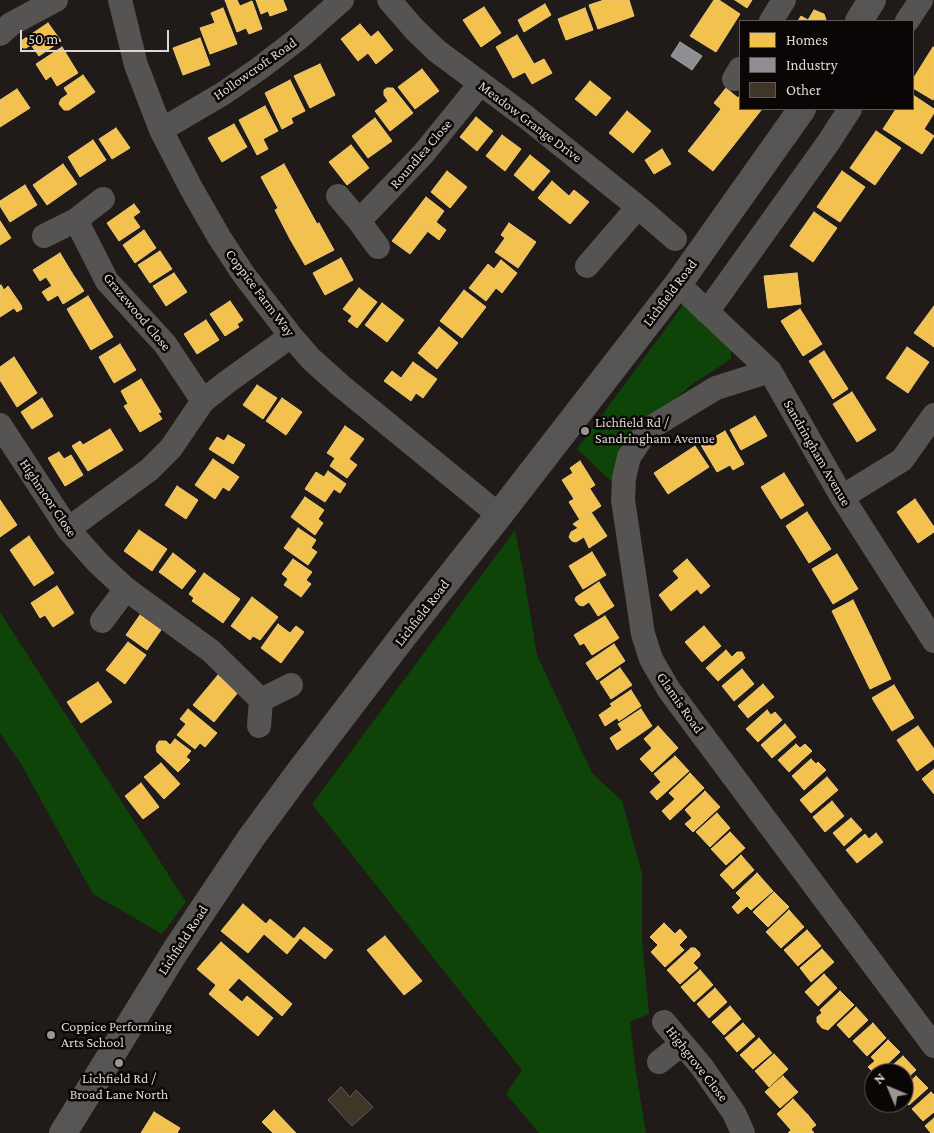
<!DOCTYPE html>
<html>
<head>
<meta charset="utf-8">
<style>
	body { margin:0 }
	#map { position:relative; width:934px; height:1133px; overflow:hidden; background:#201b19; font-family:"Crimson Pro",serif }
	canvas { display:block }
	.legend { position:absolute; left:739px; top:20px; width:175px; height:90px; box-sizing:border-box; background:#0a0605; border:1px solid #5f5a58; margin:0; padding:6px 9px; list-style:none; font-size:15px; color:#ded7d5 }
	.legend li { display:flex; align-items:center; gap:10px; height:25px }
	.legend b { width:25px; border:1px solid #5f5a58 }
	.north { position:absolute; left:864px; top:1063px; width:50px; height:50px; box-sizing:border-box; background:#0a0605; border:1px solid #5f5a58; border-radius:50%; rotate:315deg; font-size:14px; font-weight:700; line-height:20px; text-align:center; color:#ded7d5 }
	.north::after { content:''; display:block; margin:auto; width:18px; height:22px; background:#9c9593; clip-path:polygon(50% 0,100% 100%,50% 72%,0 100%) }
	.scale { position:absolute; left:20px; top:30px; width:149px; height:22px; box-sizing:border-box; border:2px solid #ded7d5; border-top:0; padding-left:6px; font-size:15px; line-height:18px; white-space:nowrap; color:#ded7d5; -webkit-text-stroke:4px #0a0605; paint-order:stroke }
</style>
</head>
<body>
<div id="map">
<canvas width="934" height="1133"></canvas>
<ul class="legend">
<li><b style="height:14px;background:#f2c14e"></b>Homes</li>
<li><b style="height:14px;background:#8d8d92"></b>Industry</li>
<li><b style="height:14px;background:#3f3627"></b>Other</li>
</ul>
<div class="north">N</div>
<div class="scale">50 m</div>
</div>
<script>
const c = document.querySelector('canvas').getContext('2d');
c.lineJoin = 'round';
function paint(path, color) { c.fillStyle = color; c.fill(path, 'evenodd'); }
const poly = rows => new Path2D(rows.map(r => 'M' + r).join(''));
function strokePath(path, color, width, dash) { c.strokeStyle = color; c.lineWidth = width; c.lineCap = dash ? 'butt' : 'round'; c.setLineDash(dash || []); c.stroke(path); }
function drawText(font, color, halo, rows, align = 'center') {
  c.font = font + ' "Crimson Pro",serif'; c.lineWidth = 5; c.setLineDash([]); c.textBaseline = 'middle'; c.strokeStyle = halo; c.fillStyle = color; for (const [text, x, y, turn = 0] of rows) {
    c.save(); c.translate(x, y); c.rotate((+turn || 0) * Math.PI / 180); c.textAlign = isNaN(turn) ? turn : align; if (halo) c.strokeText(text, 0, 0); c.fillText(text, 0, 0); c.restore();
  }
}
const green = poly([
	[686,301,731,347,731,359,694,383,641,426,612,482,577,449],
	[515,530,523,571,537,655,592,773,622,801,642,874,642,940,649,1014,630,1022,635,1066,646,1133,539,1133,506,1094,522,1070,312,804],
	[0,612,186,902,162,934,93,894,21,764,0,733]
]);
const homes = poly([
	[225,0,237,0,240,6,252,1,262,29,249,34,246,28,237,32,225,0],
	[256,0,283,0,287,10,270,16,268,11,261,14,256,0],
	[604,0,629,0,634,16,598,29,589,5,604,0],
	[714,0,719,0,740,14,716,52,690,36,714,0],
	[735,0,752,0,747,8,735,0],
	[545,4,551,15,524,32,518,20,545,4],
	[484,7,501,33,481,47,463,20,484,7],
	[223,8,237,44,210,54,200,28,215,23,211,13,223,8],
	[585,8,593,30,566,40,558,19,585,8],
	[814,10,824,14,826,20,825,21,798,21,801,16,808,20,814,10],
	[48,23,61,41,39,56,31,45,26,48,23,48,21,45,21,41,48,23],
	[360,24,371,37,378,31,393,50,376,64,368,53,358,61,341,39,360,24],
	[517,35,534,64,544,59,552,73,532,84,525,72,513,78,496,47,517,35],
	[200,38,210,65,183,75,173,48,200,38],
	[62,47,78,73,57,86,51,76,46,80,36,64,62,47],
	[933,47,934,48,934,98,933,100,913,88,913,79,933,47],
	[320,64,335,95,310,108,294,76,320,64],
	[422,69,439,91,415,109,398,87,422,69],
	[83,75,95,92,69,110,64,110,59,104,61,99,68,94,64,88,83,75],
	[290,80,305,111,291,118,293,123,282,129,265,93,290,80],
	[590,81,611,98,596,116,575,99,590,81],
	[387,88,393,88,413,113,390,131,375,111,388,101,384,95,384,90,387,88],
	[726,88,738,98,740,95,740,109,762,109,733,146,708,126,721,109,714,103,726,88],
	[17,89,30,108,0,127,0,100,17,89],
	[913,95,934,109,934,113,924,129,934,136,922,154,883,129,896,109,913,109,913,95],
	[265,106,278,131,263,139,268,149,257,155,239,120,265,106],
	[627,111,651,131,633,153,609,133,627,111],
	[476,117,493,131,477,151,460,137,476,117],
	[375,118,392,141,368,158,352,136,375,118],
	[234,124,247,147,222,162,208,138,234,124],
	[708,126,733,146,713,171,688,151,708,126],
	[116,128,130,148,112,159,99,139,116,128],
	[876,131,901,148,875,185,850,168,876,131],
	[502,135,521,149,505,171,486,156,502,135],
	[93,140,106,160,80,177,68,157,93,140],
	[351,145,369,168,347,185,329,162,351,145],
	[662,149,671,164,654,174,645,160,662,149],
	[530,155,550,171,533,191,514,175,530,155],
	[63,164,77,184,47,205,33,185,63,164],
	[284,164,301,195,278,208,261,177,284,164],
	[447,171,467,187,450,208,431,192,447,171],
	[842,171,865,187,840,222,817,207,842,171],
	[552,181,569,196,574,190,589,202,570,224,538,198,552,181],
	[25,185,37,205,10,222,0,206,0,201,25,185],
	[301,195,317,224,290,239,275,210,301,195],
	[426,197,444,211,436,222,446,230,439,240,410,218,426,197],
	[134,204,140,212,133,217,140,227,119,241,107,223,134,204],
	[814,212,837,228,813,262,790,246,814,212],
	[410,218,428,231,410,254,392,241,410,218],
	[0,221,11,238,0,245,0,221],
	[319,223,334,250,305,265,290,239,319,223],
	[509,223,536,242,518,268,495,252,505,238,501,235,509,223],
	[144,230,156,248,135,263,123,245,144,230],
	[160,251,172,269,150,283,138,265,160,251],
	[60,253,72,273,52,286,46,277,40,281,33,270,60,253],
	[341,258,353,280,325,295,313,273,341,258],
	[501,260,517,273,502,293,496,288,486,301,469,288,488,264,494,269,501,260],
	[72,273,84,291,63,304,58,295,48,301,42,292,72,273],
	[174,273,187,292,166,306,153,286,174,273],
	[797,273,801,304,768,308,764,276,797,273],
	[1,285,4,290,8,286,21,305,22,309,17,312,14,308,0,317,0,286,1,285],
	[359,288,377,302,357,328,348,321,352,316,343,309,359,288],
	[464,290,486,307,462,338,440,321,464,290],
	[88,296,113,337,91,350,67,309,88,296],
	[230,301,243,320,237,324,239,327,225,336,210,314,230,301],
	[382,303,404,320,387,342,365,325,382,303],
	[934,306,934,347,914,333,934,306],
	[800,309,822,344,803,356,781,321,800,309],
	[206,320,219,340,197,354,184,334,206,320],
	[439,327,458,343,437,369,418,353,439,327],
	[120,344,136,370,114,383,99,357,120,344],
	[907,347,929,362,908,393,886,378,907,347],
	[824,351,848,389,833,399,809,361,824,351],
	[14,357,37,393,17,407,0,380,0,367,14,357],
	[413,362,437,379,423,398,416,393,411,401,384,381,392,371,401,378,413,362],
	[141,379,161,412,158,413,162,419,140,432,124,406,128,404,121,391,141,379],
	[257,385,277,398,263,419,243,405,257,385],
	[852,392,876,430,857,442,833,404,852,392],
	[42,398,53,416,32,429,21,412,42,398],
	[282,398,302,412,286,435,266,421,282,398],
	[755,416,767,436,741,450,730,430,755,416],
	[345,426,364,439,349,459,357,465,347,478,330,466,335,458,327,453,345,426],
	[110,429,123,450,88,471,72,446,80,441,83,445,110,429],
	[725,431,744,464,733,470,730,465,717,472,701,445,725,431],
	[228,435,245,445,233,464,209,449,217,437,224,441,228,435],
	[695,446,709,467,668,494,654,473,695,446],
	[59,452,64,459,71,455,83,475,65,486,48,458,59,452],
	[213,459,239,477,229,491,223,487,215,499,195,485,213,459],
	[580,461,595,485,574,499,562,480,573,473,570,468,580,461],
	[328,471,346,484,340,493,334,489,325,502,305,489,316,472,324,477,328,471],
	[784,473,804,505,781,519,761,487,784,473],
	[177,486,198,500,186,519,165,505,177,486],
	[590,489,601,506,580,520,569,502,590,489],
	[305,497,324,510,318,519,323,523,315,535,291,517,305,497],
	[915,499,934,527,934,532,918,543,897,512,915,499],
	[0,500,17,525,0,537,0,500],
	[591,512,607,536,589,548,584,537,576,542,572,541,569,537,571,532,578,528,573,524,591,512],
	[807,512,831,549,809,563,786,526,807,512],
	[298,528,316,540,311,548,317,552,308,565,284,548,298,528],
	[139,530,167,549,152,571,124,551,139,530],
	[29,536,54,573,34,586,10,550,29,536],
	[592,552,606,575,583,589,569,566,592,552],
	[173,553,196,571,182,589,159,572,173,553],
	[837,554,858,589,833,604,812,569,837,554],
	[293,559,312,572,306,580,311,584,301,597,284,585,288,579,282,574,293,559],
	[687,559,710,586,701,594,697,589,671,611,659,595,679,578,673,571,687,559],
	[204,573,240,599,223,623,192,601,194,598,189,594,204,573],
	[599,582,614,606,598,616,589,602,583,606,579,605,575,600,576,597,599,582],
	[57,586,74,613,53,627,45,615,40,618,31,603,57,586],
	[252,597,278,617,260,640,253,636,250,640,231,626,252,597],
	[853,600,871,637,850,648,832,611,853,600],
	[140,615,161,630,147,650,126,635,140,615],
	[605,616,619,638,592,655,584,643,580,645,574,635,605,616],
	[278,624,290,633,296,626,304,632,281,663,261,648,278,624],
	[704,626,721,646,702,662,685,642,704,626],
	[871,637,891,679,870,689,850,648,871,637],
	[128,642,146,655,125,684,106,670,128,642],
	[614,644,625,661,597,680,586,663,614,644],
	[726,650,732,657,737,652,742,652,745,658,718,681,706,668,726,650],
	[620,668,632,685,611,699,600,682,620,668],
	[742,669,754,684,734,701,722,686,742,669],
	[218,675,239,691,214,722,193,705,218,675],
	[98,682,112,702,81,723,67,702,98,682],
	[763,684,774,697,748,718,738,706,763,684],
	[894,685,914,718,892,731,872,698,894,685],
	[631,690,641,706,619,721,617,718,605,726,599,715,612,706,610,704,631,690],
	[188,709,217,733,205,747,200,743,195,749,177,735,186,724,180,719,188,709],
	[641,709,652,726,617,750,610,738,622,730,618,724,641,709],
	[767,710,771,715,775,712,782,720,758,742,746,729,767,710],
	[785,724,796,737,772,758,761,745,785,724],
	[658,726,678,748,652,772,640,759,652,748,644,739,658,726],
	[918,726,934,749,934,759,917,771,897,740,918,726],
	[175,739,191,751,186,757,190,760,178,772,157,752,156,746,159,741,166,741,170,745,175,739],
	[796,744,800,748,805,744,812,751,789,772,778,760,796,744],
	[675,756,689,771,657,800,650,792,661,782,654,774,675,756],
	[811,759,816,764,818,762,826,770,804,790,792,776,811,759],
	[161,763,180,784,164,799,144,777,161,763],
	[934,769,934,794,922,779,934,769],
	[690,773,704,788,670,820,662,811,675,799,669,793,690,773],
	[827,777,838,790,811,813,800,800,827,777],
	[141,783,159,807,143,819,125,796,141,783],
	[705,791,720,807,693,832,685,824,692,818,685,810,705,791],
	[832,801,844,816,825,832,813,817,832,801],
	[717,813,730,828,710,847,696,832,717,813],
	[851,818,862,830,844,846,833,833,851,818],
	[730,832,745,848,726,865,711,849,730,832],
	[876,833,883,842,857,863,846,850,865,834,869,839,876,833],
	[741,855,754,870,733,889,720,875,741,855],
	[757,873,773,891,751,910,747,906,738,914,732,907,741,898,736,893,757,873],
	[774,892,789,907,768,927,753,912,774,892],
	[243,904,266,924,270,919,294,939,304,927,333,950,325,959,300,938,287,954,264,934,248,953,221,931,243,904],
	[789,910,804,927,781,948,766,932,789,910],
	[664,923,675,934,680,929,687,937,679,945,684,950,665,967,651,952,658,945,650,937,664,923],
	[807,930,821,946,798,966,784,950,807,930],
	[385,936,422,981,404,995,367,950,385,936],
	[221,942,292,1004,282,1016,239,978,228,990,242,1002,247,996,273,1018,258,1036,209,994,216,985,197,969,221,942],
	[691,948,695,948,700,953,700,956,693,963,698,968,680,984,667,970,691,948],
	[822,949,834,962,811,982,800,968,822,949],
	[700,970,713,985,694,1002,681,987,700,970],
	[824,974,837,988,818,1006,805,992,824,974],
	[715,988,727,1002,709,1018,697,1004,715,988],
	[840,991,854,1005,828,1030,822,1028,817,1022,817,1017,822,1013,820,1010,840,991],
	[730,1006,741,1019,724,1035,712,1022,730,1006],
	[856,1007,868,1020,849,1038,837,1025,856,1007],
	[743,1023,755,1036,737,1052,725,1038,743,1023],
	[873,1023,886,1038,867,1056,853,1041,873,1023],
	[759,1038,772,1053,753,1069,740,1055,759,1038],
	[888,1040,900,1052,878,1073,874,1073,868,1067,875,1061,871,1057,888,1040],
	[774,1054,788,1069,769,1087,755,1071,774,1054],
	[903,1056,916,1070,904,1081,904,1073,884,1073,903,1056],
	[783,1076,798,1092,780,1108,765,1092,783,1076],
	[916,1076,928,1088,909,1105,904,1100,904,1087,916,1076],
	[931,1092,934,1095,934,1112,923,1121,912,1109,931,1092],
	[793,1099,808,1115,791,1130,777,1114,793,1099],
	[274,1110,296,1133,273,1133,262,1122,274,1110],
	[154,1112,180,1128,177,1133,141,1133,154,1112],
	[808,1115,816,1125,811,1129,814,1133,788,1133,808,1115],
	[934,1118,934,1133,931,1133,925,1126,934,1118]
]);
const industry = poly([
	[680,42,702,56,692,70,671,56,680,42]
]);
const building = poly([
	[341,1087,350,1097,356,1090,373,1107,352,1126,328,1100,341,1087]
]);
const minor = poly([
	[120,0,136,65,161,130,191,188,219,237,244,275,291,336,311,359,340,385,499,515],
	[389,0,415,30,437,51,526,117,638,207,675,239],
	[771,21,784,0],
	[907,21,921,0],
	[0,34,11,24,56,0],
	[734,79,740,69],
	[161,130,224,93,260,68,299,38,342,0],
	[338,196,359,221,378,247],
	[76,220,107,281,165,344,203,401],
	[359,221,424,153,480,84],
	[44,236,76,220,103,199],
	[587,266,638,207],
	[678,284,770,371,842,497,934,641],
	[707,312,828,143,850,109],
	[770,371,716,388,655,425,641,439,629,457,624,478,623,500,643,634,651,659,669,690,934,1046],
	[0,425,68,529,98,563,126,589],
	[842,497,902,460,934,415],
	[68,529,149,470,171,448,203,401,227,382,291,336],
	[102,621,126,589,211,651,261,700],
	[259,726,261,700,291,685],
	[664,1022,702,1067,734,1113,743,1133],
	[659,1062,682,1044]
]);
const primary = poly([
	[859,21,872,0],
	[63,1133,176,950,251,838,298,774,404,635,499,515,678,284,802,109]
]);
const markers = [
	[585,431,5,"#9c9593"],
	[51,1035,5,"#9c9593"],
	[119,1063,5,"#9c9593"]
];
const streetNames = [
	["Hollowcroft Road",255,69,-35],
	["Meadow Grange Drive",530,122,37],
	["Roundlea Close",421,154,-49],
	["Coppice Farm Way",260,293,53],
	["Lichfield Road",670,293,-53],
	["Grazewood Close",137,312,50],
	["Sandringham Avenue",817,453,60],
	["Highmoor Close",48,498,56],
	["Lichfield Road",422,613,-52],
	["Glamis Road",680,703,55],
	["Lichfield Road",183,940,-57],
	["Highgrove Close",697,1064,52]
];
const poiNames = [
	["Lichfield Rd /",595,423],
	["Sandringham Avenue",595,439],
	["Coppice Performing",61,1027],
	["Arts School",61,1043],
	["Lichfield Rd /",119,1079,"center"],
	["Broad Lane North",119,1095,"center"]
];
paint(green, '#0e4408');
paint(homes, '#f2c14e');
strokePath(homes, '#ecc876', 1);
paint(industry, '#8d8d92');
strokePath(industry, '#a5a3a6', 1);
paint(building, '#3f3627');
strokePath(building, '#605c5a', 1);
strokePath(minor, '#555452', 24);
strokePath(primary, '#575454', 28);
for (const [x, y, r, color] of markers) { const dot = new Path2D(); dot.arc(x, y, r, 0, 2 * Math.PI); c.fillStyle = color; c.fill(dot); strokePath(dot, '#0a0605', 2); }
drawText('14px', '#ded7d5', '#0a0605', streetNames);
drawText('14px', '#ded7d5', '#0a0605', poiNames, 'left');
</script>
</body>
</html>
